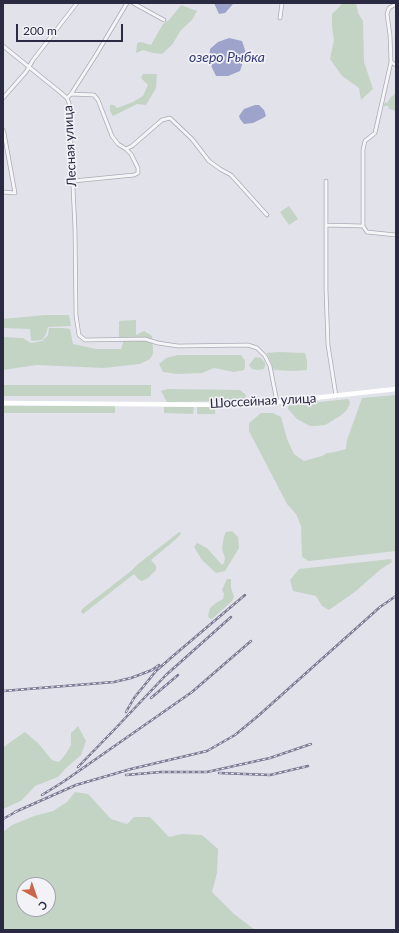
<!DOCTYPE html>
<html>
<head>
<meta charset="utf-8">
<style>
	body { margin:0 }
	#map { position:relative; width:399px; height:933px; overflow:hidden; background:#e2e2ea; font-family:Lato,sans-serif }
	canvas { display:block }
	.frame { position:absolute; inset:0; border:4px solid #2a2a42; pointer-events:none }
	.north { position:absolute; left:16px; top:877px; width:40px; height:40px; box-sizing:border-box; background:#f2f2f7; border:1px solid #a2a2af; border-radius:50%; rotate:140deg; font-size:11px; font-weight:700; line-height:16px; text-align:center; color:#2a2a42 }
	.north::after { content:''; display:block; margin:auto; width:14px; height:18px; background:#cd6549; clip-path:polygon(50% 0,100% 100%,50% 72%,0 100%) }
	.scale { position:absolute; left:16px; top:24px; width:107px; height:18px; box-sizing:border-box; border:2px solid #2a2a42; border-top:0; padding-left:5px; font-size:12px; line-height:14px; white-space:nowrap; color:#2a2a42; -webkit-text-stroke:3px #f2f2f7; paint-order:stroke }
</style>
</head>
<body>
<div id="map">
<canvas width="399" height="933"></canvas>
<div class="frame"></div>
<div class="north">С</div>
<div class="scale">200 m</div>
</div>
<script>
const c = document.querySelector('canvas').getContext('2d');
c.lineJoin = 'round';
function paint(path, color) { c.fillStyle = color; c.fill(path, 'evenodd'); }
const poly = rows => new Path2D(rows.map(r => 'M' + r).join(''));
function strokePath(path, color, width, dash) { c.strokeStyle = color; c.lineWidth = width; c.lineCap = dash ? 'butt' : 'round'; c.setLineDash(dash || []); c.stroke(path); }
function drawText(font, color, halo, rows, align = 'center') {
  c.font = font + ' Lato,sans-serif'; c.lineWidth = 3.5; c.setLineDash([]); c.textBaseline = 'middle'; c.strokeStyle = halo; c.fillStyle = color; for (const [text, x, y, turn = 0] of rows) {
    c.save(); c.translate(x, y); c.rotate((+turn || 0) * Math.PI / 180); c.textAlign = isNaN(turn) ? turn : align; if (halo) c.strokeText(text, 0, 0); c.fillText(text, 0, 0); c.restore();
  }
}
const green = poly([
	[343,3,356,3,358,13,363,21,364,62,373,89,361,100,359,88,342,76,330,59,334,40,332,27,332,14],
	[181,5,197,11,192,20,181,30,172,45,162,54,153,53,143,50,136,53,137,43,141,42,151,45,163,24,169,20],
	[143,74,157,74,156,88,146,105,137,104,113,116,110,111,110,105,114,105,117,108,133,102,143,96,148,85,141,78],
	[396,93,396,112,393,110,389,109,388,106,384,106,384,104,386,102,387,103,391,97],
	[289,206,298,219,289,225,280,212],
	[45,315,69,315,71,326,48,327,46,334,42,340,31,341,30,329,3,328,3,319],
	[136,320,136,335,144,331,152,336,153,349,153,354,150,359,140,364,104,368,37,365,3,370,3,337,23,338,31,343,42,341,48,335,49,328,63,328,70,329,73,344,96,349,121,349,124,340,133,337,119,337,119,321],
	[279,352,305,353,307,361,307,370,293,371,274,370,267,353],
	[178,355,241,355,245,361,245,367,244,370,234,372,214,368,202,373,177,374,163,372,159,364,166,358],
	[255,357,261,358,265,363,265,366,264,369,258,370,252,369,249,365],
	[3,385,151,385,151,396,3,396],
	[167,389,240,390,246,395,245,400,241,401,167,402,161,391],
	[396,395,396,551,309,561,302,557,301,526,296,514,287,504,249,431,249,423,261,413,273,413,281,417,287,439,294,454,304,461,322,456,327,453,335,452,346,449,347,440,362,398],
	[348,399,350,402,349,406,346,411,340,416,325,425,314,426,310,426,297,419,288,409,288,406,290,405],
	[3,406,115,406,115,413,3,413],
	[164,407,194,407,193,414,164,413],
	[197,407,215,407,215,414,197,414],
	[232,531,238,537,239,548,225,571,216,573,202,560,194,547,197,543,207,548,222,565,224,563,225,558,222,549,224,536,226,532],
	[180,532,181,534,175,540,151,560,156,566,156,570,148,578,142,581,138,579,134,574,83,614,81,612,82,609,131,571,138,564,178,533],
	[391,559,392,562,381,569,356,591,329,610,322,606,316,596,293,591,290,580,299,569],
	[227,579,231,579,231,588,234,597,232,601,212,619,209,618,208,616,210,608,216,603,223,599,224,594,222,590],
	[78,726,86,741,81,755,66,768,58,777,35,786,21,801,3,809,3,748,13,740,25,732,38,743,52,760,59,762,65,755,71,745,71,733],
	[75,792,88,794,111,819,127,824,134,817,150,817,169,837,182,834,202,835,218,849,217,873,212,892,234,914,255,930,3,930,3,832,12,825,34,816,53,811,67,802],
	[24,885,48,885,48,909,24,909]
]);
const water = poly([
	[214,3,243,3,233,4,225,13,219,14],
	[229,38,242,41,246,53,240,71,228,76,216,76,209,61,210,49,218,42],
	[255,105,259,105,264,110,266,116,263,118,253,123,244,124,240,119,239,116,244,109]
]);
const street = poly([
	[133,3,164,20],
	[396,4,389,8,387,14,390,35,391,62,375,133,365,141,363,150,363,226,367,232,396,235],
	[280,18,282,3],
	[3,46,60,92,67,98,69,103,75,229,76,315,79,335,85,340,145,339,158,343,178,346,248,345,257,348,265,356,270,366,277,402],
	[391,62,396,65],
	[71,94,94,95,98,100,112,136,118,144,126,149,132,146,162,120,170,118,192,139,209,161,220,169,231,175,267,215],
	[3,98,26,72,33,60,77,3],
	[67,98,71,94,96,55,127,3],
	[3,130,4,133,15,193,3,192],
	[73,181,134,175,138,173,138,168,131,154,126,149],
	[326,181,326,289,328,345,336,396],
	[326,225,363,226]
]);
const secondary = poly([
	[3,403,238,405,277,402,396,389]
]);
const rail = poly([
	[3,691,114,682,131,678,152,670,159,665],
	[151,698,178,675],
	[126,712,134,698,156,671,173,656,245,595],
	[78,767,113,731,166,675,231,617],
	[219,773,270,775,308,766],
	[126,775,161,772,207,772,270,758,311,744],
	[42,795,63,782,192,692,251,641],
	[15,812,76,785,131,769,207,751,235,735,258,716,380,607,396,596],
	[3,819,19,810]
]);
const streetNames = [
	["Лесная улица",70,146,-93],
	["Шоссейная улица",263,401,-3]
];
const waterNames = [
	["озеро Рыбка",227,57]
];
paint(green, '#c3d4c5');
paint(water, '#9da3ca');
strokePath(street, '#ababb8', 4.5);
strokePath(street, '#f5f5f8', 3);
strokePath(secondary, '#fff', 4.5);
strokePath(rail, '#7b7c94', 2.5);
strokePath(rail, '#f2f2f7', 1, [3]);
drawText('13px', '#2a2a42', '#f2f2f7', streetNames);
drawText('italic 14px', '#343a76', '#f2f2f7', waterNames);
</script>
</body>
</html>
